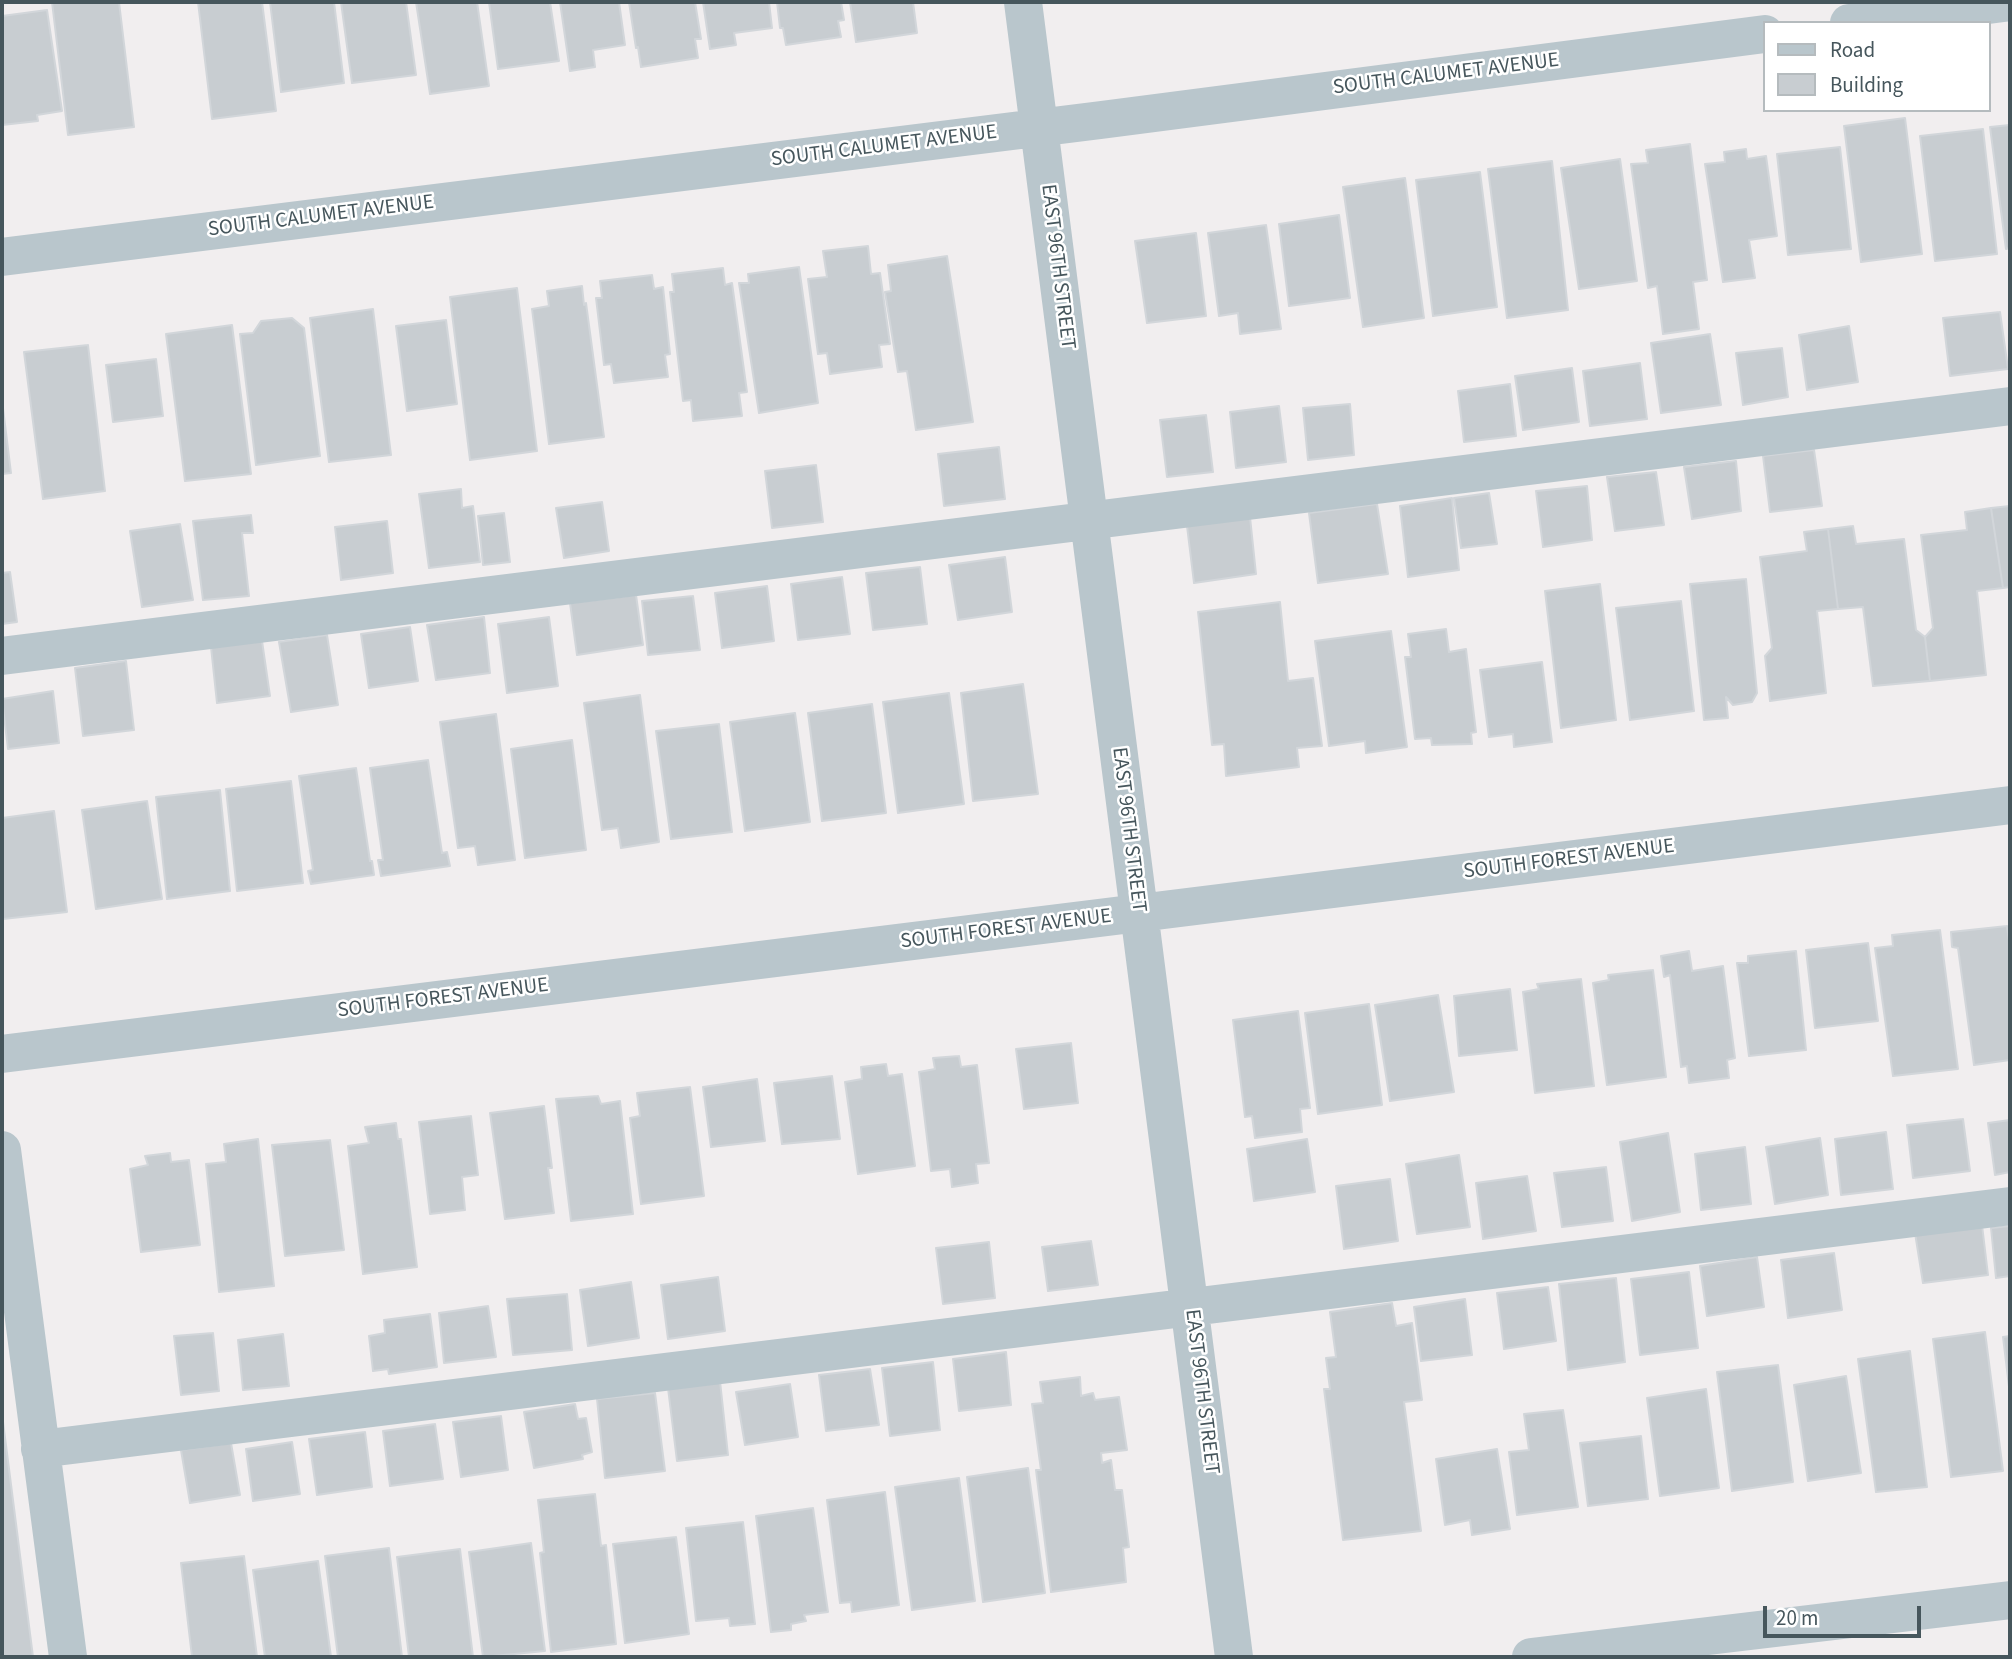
<!DOCTYPE html>
<html>
<head>
<meta charset="utf-8">
<style>
	body { margin:0 }
	#map { position:relative; width:2012px; height:1659px; overflow:hidden; background:#f1eeef; font-family:"Source Sans 3",sans-serif }
	canvas { display:block }
	.frame { position:absolute; inset:0; border:4px solid #46565c; pointer-events:none }
	.legend { position:absolute; left:1763px; top:21px; width:228px; height:91px; box-sizing:border-box; background:#fff; border:2px solid #b5bbbe; margin:0; padding:9px 12px; list-style:none; font-size:21px; color:#46565c }
	.legend li { display:flex; align-items:center; gap:14px; height:35px }
	.legend b { width:35px; border:2px solid #b5bbbe }
	.scale { position:absolute; left:1763px; top:1606px; width:158px; height:32px; box-sizing:border-box; border:4px solid #46565c; border-top:0; padding-left:9px; font-size:21px; line-height:24px; white-space:nowrap; color:#46565c; -webkit-text-stroke:5px #fff; paint-order:stroke }
</style>
</head>
<body>
<div id="map">
<canvas width="2012" height="1659"></canvas>
<div class="frame"></div>
<ul class="legend">
<li><b style="height:9px;background:#b9c6cc"></b>Road</li>
<li><b style="height:19px;background:#c8cdd1"></b>Building</li>
</ul>
<div class="scale">20 m</div>
</div>
<script>
const c = document.querySelector('canvas').getContext('2d');
c.lineJoin = 'round';
function paint(path, color) { c.fillStyle = color; c.fill(path, 'evenodd'); }
const poly = rows => new Path2D(rows.map(r => 'M' + r).join(''));
function strokePath(path, color, width, dash) { c.strokeStyle = color; c.lineWidth = width; c.lineCap = dash ? 'butt' : 'round'; c.setLineDash(dash || []); c.stroke(path); }
function drawText(font, color, halo, rows, align = 'center') {
  c.font = font + ' "Source Sans 3",sans-serif'; c.lineWidth = 5; c.setLineDash([]); c.textBaseline = 'middle'; c.strokeStyle = halo; c.fillStyle = color; for (const [text, x, y, turn = 0] of rows) {
    c.save(); c.translate(x, y); c.rotate((+turn || 0) * Math.PI / 180); c.textAlign = isNaN(turn) ? turn : align; if (halo) c.strokeText(text, 0, 0); c.fillText(text, 0, 0); c.restore();
  }
}
const building = poly([
	[52,2,119,2,134,127,68,135,52,2],
	[198,2,262,2,276,111,212,119,198,2],
	[270,2,334,2,344,83,281,92,270,2],
	[341,2,406,2,416,75,352,83,341,2],
	[416,2,477,2,489,86,430,94,416,2],
	[489,2,550,2,559,61,498,69,489,2],
	[560,2,619,2,625,45,593,50,595,67,570,71,560,2],
	[629,2,695,2,701,39,695,39,698,58,641,67,638,47,636,48,629,2],
	[703,2,769,2,772,28,734,33,736,45,710,49,703,2],
	[777,2,841,2,844,20,838,21,841,37,786,45,783,28,780,28,777,2],
	[850,2,913,2,917,33,856,42,850,2],
	[47,10,62,111,37,115,38,121,2,125,2,16,47,10],
	[1905,118,1922,254,1861,262,1844,126,1905,118],
	[2010,125,2010,248,2006,249,1990,127,2010,125],
	[1983,129,1997,254,1935,261,1920,136,1983,129],
	[1690,144,1707,280,1693,282,1699,329,1663,334,1657,286,1648,288,1631,164,1648,163,1646,150,1690,144],
	[1840,147,1851,249,1788,255,1777,154,1840,147],
	[1746,149,1747,159,1766,156,1777,236,1749,240,1755,278,1723,282,1705,164,1725,162,1724,152,1746,149],
	[1620,159,1637,281,1579,289,1561,168,1620,159],
	[1552,161,1568,310,1507,318,1488,169,1552,161],
	[1480,172,1497,307,1433,316,1416,180,1480,172],
	[1405,178,1424,318,1363,327,1343,187,1405,178],
	[1339,215,1350,298,1289,306,1279,224,1339,215],
	[1266,225,1281,329,1240,334,1238,313,1219,316,1208,233,1266,225],
	[1196,233,1206,316,1147,323,1135,241,1196,233],
	[868,246,871,274,880,273,890,344,879,345,882,367,830,374,827,353,818,354,808,279,827,277,823,251,868,246],
	[947,256,973,422,916,430,907,371,898,372,885,292,891,291,888,265,947,256],
	[799,267,818,403,759,413,739,283,749,283,748,274,799,267],
	[723,268,725,285,732,283,747,392,739,393,742,416,693,421,691,400,683,401,670,292,674,292,672,274,723,268],
	[652,275,654,289,663,287,670,354,665,355,668,377,614,383,611,364,604,365,596,298,602,298,600,281,652,275],
	[582,286,584,305,586,303,604,437,549,444,532,309,549,306,547,291,582,286],
	[517,288,537,451,470,460,450,297,517,288],
	[373,309,391,455,329,462,310,318,373,309],
	[2000,312,2008,369,1950,376,1943,318,2000,312],
	[292,318,304,328,320,456,256,465,240,334,253,333,261,321,292,318],
	[446,320,457,404,407,411,396,326,446,320],
	[232,325,251,474,185,481,166,334,232,325],
	[1849,326,1858,382,1807,390,1799,335,1849,326],
	[1710,334,1721,405,1661,413,1651,343,1710,334],
	[88,345,105,491,43,499,24,352,88,345],
	[1782,348,1788,397,1743,405,1736,353,1782,348],
	[156,359,163,416,113,422,106,365,156,359],
	[1640,363,1647,419,1590,426,1583,371,1640,363],
	[1572,368,1579,422,1523,430,1515,376,1572,368],
	[1510,384,1516,436,1464,442,1458,391,1510,384],
	[2,400,11,473,2,474,2,400],
	[1350,404,1354,455,1308,460,1303,408,1350,404],
	[1279,406,1286,462,1236,468,1230,412,1279,406],
	[1206,415,1213,472,1167,477,1160,420,1206,415],
	[999,447,1005,499,944,506,938,454,999,447],
	[1814,450,1822,506,1770,512,1763,456,1814,450],
	[1736,461,1741,511,1692,519,1684,467,1736,461],
	[816,465,823,522,772,528,765,471,816,465],
	[1656,472,1664,525,1615,531,1607,477,1656,472],
	[1587,486,1592,540,1543,547,1536,491,1587,486],
	[461,489,462,508,473,506,480,562,429,568,419,494,461,489],
	[1489,493,1497,544,1461,548,1454,498,1489,493],
	[1452,498,1459,570,1408,577,1400,506,1452,498],
	[602,502,609,551,564,558,556,508,602,502],
	[1377,504,1388,574,1318,583,1309,513,1377,504],
	[2010,506,2010,587,2003,588,1991,508,2010,506],
	[1991,508,2003,588,1977,591,1986,675,1930,681,1925,637,1933,628,1921,535,1967,530,1965,512,1991,508],
	[504,513,510,562,483,565,478,516,504,513],
	[251,515,253,533,242,533,249,596,203,600,193,521,251,515],
	[1250,517,1256,574,1194,583,1187,526,1250,517],
	[387,521,393,573,341,580,335,527,387,521],
	[180,524,193,600,142,607,130,531,180,524],
	[1853,526,1856,544,1904,539,1916,630,1925,637,1930,681,1873,686,1863,607,1838,609,1828,529,1853,526],
	[1828,529,1838,609,1817,611,1826,693,1770,701,1765,656,1772,648,1760,557,1807,551,1804,532,1828,529],
	[1005,557,1012,612,958,620,949,565,1005,557],
	[920,567,927,624,873,630,866,573,920,567],
	[10,572,17,622,2,624,2,573,10,572],
	[842,577,850,634,798,640,791,584,842,577],
	[1746,579,1757,693,1752,702,1733,705,1726,697,1728,718,1704,720,1690,584,1746,579],
	[1600,584,1616,720,1561,728,1545,591,1600,584],
	[767,586,774,641,722,648,715,593,767,586],
	[636,595,643,645,577,655,570,603,636,595],
	[693,596,700,650,648,655,642,601,693,596],
	[1681,601,1694,711,1630,720,1616,608,1681,601],
	[1280,602,1288,681,1313,678,1322,746,1297,748,1299,767,1226,776,1224,744,1212,745,1198,612,1280,602],
	[484,617,490,673,436,680,427,625,484,617],
	[549,617,558,686,507,693,498,624,549,617],
	[410,627,418,681,369,688,361,634,410,627],
	[1446,629,1449,652,1466,649,1476,732,1471,733,1472,744,1432,745,1431,738,1415,739,1405,657,1411,657,1408,634,1446,629],
	[1391,631,1407,747,1366,753,1365,741,1329,746,1315,641,1391,631],
	[327,635,338,705,291,712,279,642,327,635],
	[262,641,270,696,217,703,211,647,262,641],
	[126,661,134,730,83,736,75,668,126,661],
	[1542,662,1552,742,1514,747,1513,734,1489,737,1480,670,1542,662],
	[1023,684,1038,794,973,801,961,693,1023,684],
	[53,691,59,743,8,749,2,699,53,691],
	[949,693,964,804,898,813,883,702,949,693],
	[640,695,659,842,621,848,618,828,602,830,584,703,640,695],
	[872,704,886,813,822,821,808,713,872,704],
	[795,713,810,822,745,831,730,722,795,713],
	[496,714,515,860,478,865,475,846,458,848,440,722,496,714],
	[719,724,732,832,671,839,656,731,719,724],
	[572,740,586,850,525,858,511,749,572,740],
	[428,760,442,853,447,852,450,866,381,876,378,860,383,860,370,768,428,760],
	[356,768,370,861,372,861,374,875,311,884,308,871,313,870,299,776,356,768],
	[291,781,303,883,237,891,226,789,291,781],
	[220,790,230,891,167,899,156,797,220,790],
	[147,801,162,899,96,909,82,810,147,801],
	[54,811,67,912,3,919,2,818,54,811],
	[2007,926,2010,948,2010,1060,1974,1065,1958,948,1952,947,1951,932,2007,926],
	[1940,930,1958,1069,1893,1076,1875,948,1893,946,1892,935,1940,930],
	[1868,943,1878,1021,1815,1028,1806,950,1868,943],
	[1689,951,1692,971,1723,966,1735,1058,1727,1060,1729,1078,1689,1083,1687,1066,1681,1067,1670,975,1664,977,1661,956,1689,951],
	[1796,951,1806,1050,1749,1056,1737,963,1748,963,1748,956,1796,951],
	[1653,970,1666,1077,1607,1085,1593,983,1609,980,1608,975,1653,970],
	[1581,979,1594,1086,1535,1093,1523,992,1539,989,1537,984,1581,979],
	[1510,989,1517,1050,1459,1056,1454,996,1510,989],
	[1438,995,1454,1092,1390,1101,1375,1005,1438,995],
	[1369,1004,1382,1105,1318,1114,1305,1013,1369,1004],
	[1298,1011,1310,1108,1300,1109,1302,1132,1255,1138,1252,1116,1245,1117,1233,1020,1298,1011],
	[1071,1043,1078,1103,1024,1109,1016,1049,1071,1043],
	[959,1056,961,1067,977,1065,989,1163,976,1164,978,1183,952,1187,950,1169,931,1171,919,1072,935,1069,933,1058,959,1056],
	[886,1064,888,1076,902,1074,915,1166,858,1174,845,1082,862,1079,861,1067,886,1064],
	[832,1076,840,1139,782,1144,774,1083,832,1076],
	[757,1079,765,1141,711,1147,703,1087,757,1079],
	[690,1087,704,1196,641,1204,630,1118,640,1116,637,1093,690,1087],
	[598,1096,601,1104,620,1101,633,1214,571,1221,556,1099,598,1096],
	[544,1106,552,1168,548,1168,554,1213,505,1219,490,1113,544,1106],
	[471,1116,478,1175,462,1177,465,1210,430,1214,419,1122,471,1116],
	[1963,1119,1970,1171,1913,1178,1907,1125,1963,1119],
	[2010,1120,2010,1172,1995,1175,1988,1123,2010,1120],
	[396,1123,398,1139,401,1139,417,1267,363,1274,348,1146,369,1143,365,1127,396,1123],
	[1886,1132,1893,1189,1841,1195,1835,1139,1886,1132],
	[1668,1133,1680,1212,1632,1221,1620,1142,1668,1133],
	[1820,1138,1828,1195,1775,1204,1766,1147,1820,1138],
	[258,1139,274,1286,219,1292,206,1164,226,1162,224,1144,258,1139],
	[1307,1139,1315,1192,1254,1201,1247,1149,1307,1139],
	[330,1140,344,1250,285,1256,272,1145,330,1140],
	[1745,1147,1751,1204,1701,1210,1695,1154,1745,1147],
	[170,1153,171,1162,189,1160,200,1245,141,1252,130,1169,148,1165,145,1156,170,1153],
	[1459,1155,1470,1227,1417,1234,1406,1164,1459,1155],
	[1606,1167,1613,1221,1562,1227,1554,1173,1606,1167],
	[1527,1176,1536,1231,1483,1239,1476,1183,1527,1176],
	[1390,1179,1398,1241,1344,1249,1336,1186,1390,1179],
	[1982,1225,1988,1275,1923,1283,1915,1233,1982,1225],
	[2010,1226,2010,1276,1996,1278,1991,1228,2010,1226],
	[1091,1241,1098,1285,1048,1291,1042,1247,1091,1241],
	[989,1242,995,1298,943,1304,936,1248,989,1242],
	[1834,1253,1842,1310,1788,1318,1781,1260,1834,1253],
	[1757,1257,1764,1307,1707,1316,1700,1266,1757,1257],
	[1689,1272,1698,1348,1640,1355,1631,1279,1689,1272],
	[718,1277,725,1331,668,1339,661,1285,718,1277],
	[1616,1278,1625,1362,1568,1370,1559,1284,1616,1278],
	[631,1282,639,1338,588,1346,580,1290,631,1282],
	[1548,1287,1556,1341,1504,1349,1497,1293,1548,1287],
	[567,1294,572,1350,513,1355,507,1299,567,1294],
	[1465,1299,1472,1355,1421,1361,1414,1307,1465,1299],
	[1392,1303,1396,1326,1412,1323,1422,1400,1404,1402,1421,1531,1343,1540,1324,1389,1330,1389,1326,1358,1336,1357,1330,1312,1392,1303],
	[488,1306,496,1357,444,1363,439,1313,488,1306],
	[430,1314,437,1367,389,1374,388,1369,373,1371,369,1336,385,1333,384,1320,430,1314],
	[1985,1332,2003,1471,1951,1477,1933,1339,1985,1332],
	[213,1333,219,1391,181,1395,174,1336,213,1333],
	[283,1334,289,1386,243,1390,238,1340,283,1334],
	[2010,1336,2010,1395,2003,1337,2010,1336],
	[1910,1351,1927,1487,1876,1492,1858,1359,1910,1351],
	[1006,1352,1011,1405,959,1411,953,1359,1006,1352],
	[933,1362,940,1430,890,1436,882,1368,933,1362],
	[1778,1365,1793,1482,1732,1491,1717,1372,1778,1365],
	[870,1369,879,1425,826,1431,819,1375,870,1369],
	[1846,1376,1861,1473,1808,1481,1794,1385,1846,1376],
	[1080,1377,1081,1396,1093,1393,1095,1400,1119,1397,1127,1450,1101,1453,1102,1463,1111,1460,1115,1490,1122,1490,1129,1547,1123,1548,1126,1582,1051,1592,1036,1470,1041,1470,1032,1404,1043,1403,1040,1382,1080,1377],
	[720,1381,728,1455,677,1461,668,1388,720,1381],
	[790,1384,798,1437,745,1445,736,1392,790,1384],
	[1706,1389,1719,1488,1660,1496,1647,1398,1706,1389],
	[655,1393,665,1471,605,1478,597,1399,655,1393],
	[575,1404,578,1419,586,1418,592,1452,582,1455,583,1459,534,1468,524,1412,575,1404],
	[1563,1410,1578,1507,1517,1515,1509,1452,1529,1450,1524,1414,1563,1410],
	[2,1414,33,1657,2,1657,2,1414],
	[501,1416,508,1470,461,1477,453,1422,501,1416],
	[435,1424,443,1479,390,1486,383,1431,435,1424],
	[365,1432,372,1487,317,1495,309,1439,365,1432],
	[1641,1436,1648,1499,1588,1506,1580,1443,1641,1436],
	[292,1442,300,1494,253,1501,246,1449,292,1442],
	[231,1443,240,1495,190,1503,181,1450,231,1443],
	[1497,1449,1510,1529,1472,1535,1470,1520,1445,1525,1436,1459,1497,1449],
	[1028,1468,1045,1593,983,1602,967,1477,1028,1468],
	[959,1478,975,1601,912,1610,895,1487,959,1478],
	[885,1492,899,1605,852,1612,851,1602,840,1603,827,1500,885,1492],
	[595,1494,601,1546,606,1545,616,1644,551,1652,540,1553,544,1552,538,1500,595,1494],
	[813,1508,828,1612,804,1615,806,1621,791,1624,791,1630,771,1632,756,1516,813,1508],
	[743,1522,755,1624,730,1626,729,1618,696,1621,686,1528,743,1522],
	[676,1537,689,1634,625,1643,613,1544,676,1537],
	[531,1543,545,1651,483,1657,469,1552,531,1543],
	[389,1548,402,1657,338,1657,325,1556,389,1548],
	[460,1549,473,1657,409,1657,397,1557,460,1549],
	[244,1556,257,1657,192,1657,181,1563,244,1556],
	[318,1561,331,1657,265,1657,253,1570,318,1561]
]);
const minor = poly([
	[1023,2,1234,1657],
	[1849,23,2010,2],
	[2,257,1101,120,1765,34],
	[2,656,2010,406],
	[2,1054,2010,805],
	[2,1150,68,1657],
	[40,1449,2010,1206],
	[1531,1657,2010,1600]
]);
const streetNames = [
	["SOUTH CALUMET AVENUE",1446,75,-7],
	["SOUTH CALUMET AVENUE",884,147,-7],
	["SOUTH CALUMET AVENUE",321,217,-7],
	["EAST 96TH STREET",1057,267,83],
	["EAST 96TH STREET",1128,830,83],
	["SOUTH FOREST AVENUE",1569,860,-7],
	["SOUTH FOREST AVENUE",1006,930,-7],
	["SOUTH FOREST AVENUE",443,999,-7],
	["EAST 96TH STREET",1201,1392,83]
];
paint(building, '#c8cdd1');
strokePath(building, '#d2d6da', 2);
strokePath(minor, '#b9c6cc', 38);
drawText('21px', '#46565c', '#fff', streetNames);
</script>
</body>
</html>
